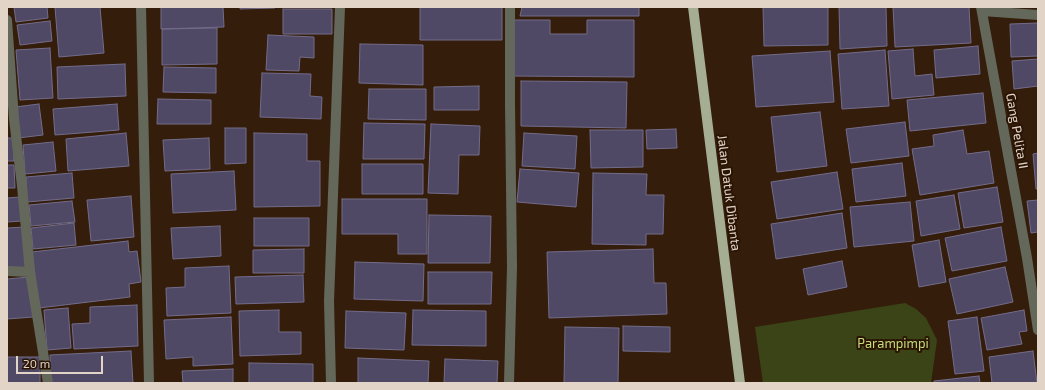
<!DOCTYPE html>
<html>
<head>
<meta charset="utf-8">
<style>
	body { margin:0 }
	#map { position:relative; width:1045px; height:390px; overflow:hidden; background:#341e0b; font-family:"Exo 2",sans-serif }
	canvas { display:block }
	.frame { position:absolute; inset:0; border:8px solid #e3d4c8; pointer-events:none }
	.scale { position:absolute; left:16px; top:356px; width:87px; height:18px; box-sizing:border-box; border:2px solid #e3d4c8; border-top:0; padding-left:5px; font-size:12px; line-height:14px; white-space:nowrap; color:#e3d4c8; -webkit-text-stroke:3px #2a1403; paint-order:stroke }
</style>
</head>
<body>
<div id="map">
<canvas width="1045" height="390"></canvas>
<div class="frame"></div>
<div class="scale">20 m</div>
</div>
<script>
const c = document.querySelector('canvas').getContext('2d');
c.lineJoin = 'round';
function paint(path, color) { c.fillStyle = color; c.fill(path, 'evenodd'); }
const poly = rows => new Path2D(rows.map(r => 'M' + r).join(''));
function strokePath(path, color, width, dash) { c.strokeStyle = color; c.lineWidth = width; c.lineCap = dash ? 'butt' : 'round'; c.setLineDash(dash || []); c.stroke(path); }
function drawText(font, color, halo, rows, align = 'center') {
  c.font = font + ' "Exo 2",sans-serif'; c.lineWidth = 4; c.setLineDash([]); c.textBaseline = 'middle'; c.strokeStyle = halo; c.fillStyle = color; for (const [text, x, y, turn = 0] of rows) {
    c.save(); c.translate(x, y); c.rotate((+turn || 0) * Math.PI / 180); c.textAlign = isNaN(turn) ? turn : align; if (halo) c.strokeText(text, 0, 0); c.fillText(text, 0, 0); c.restore();
  }
}
const green = poly([
	[905,303,916,309,926,318,937,340,931,383,763,383,755,327]
]);
const building = poly([
	[14,7,47,7,48,18,16,22,14,7],
	[55,7,100,7,104,53,59,57,55,7],
	[161,7,223,7,224,27,161,29,161,7],
	[240,7,275,7,275,8,240,9,240,7],
	[420,7,502,7,502,40,420,40,420,7],
	[522,7,639,7,639,16,520,16,522,7],
	[763,7,828,7,828,45,764,46,763,7],
	[839,7,886,7,887,46,840,49,839,7],
	[893,7,969,7,971,43,895,47,893,7],
	[283,9,332,9,332,34,283,34,283,9],
	[513,20,550,20,550,34,587,34,587,20,634,20,634,77,512,76,513,20],
	[50,21,52,41,20,45,17,25,50,21],
	[1038,23,1038,56,1011,57,1010,24,1038,23],
	[217,28,217,64,162,65,162,29,217,28],
	[268,35,314,37,314,58,300,57,299,71,266,70,268,35],
	[360,44,423,45,423,85,359,83,360,44],
	[978,46,980,74,936,78,934,50,978,46],
	[50,48,53,98,20,100,16,50,50,48],
	[913,49,915,76,932,74,934,95,892,99,888,51,913,49],
	[885,50,889,106,842,109,838,54,885,50],
	[830,51,834,102,756,107,752,56,830,51],
	[1038,59,1038,86,1014,89,1012,61,1038,59],
	[125,64,126,96,58,99,57,67,125,64],
	[164,67,216,68,216,93,163,92,164,67],
	[262,73,311,74,310,96,322,97,321,119,260,117,262,73],
	[521,81,627,82,626,128,521,126,521,81],
	[479,86,479,110,434,110,434,87,479,86],
	[369,89,426,89,426,120,368,119,369,89],
	[983,93,986,123,910,131,907,100,983,93],
	[158,99,211,100,211,124,157,124,158,99],
	[39,104,43,135,18,138,15,107,39,104],
	[117,104,119,130,55,135,53,109,117,104],
	[820,112,827,166,777,172,771,117,820,112],
	[905,122,909,156,851,163,846,129,905,122],
	[364,123,425,124,424,159,363,159,364,123],
	[431,124,480,126,479,155,459,155,458,194,428,193,431,124],
	[225,128,246,128,246,163,225,164,225,128],
	[676,129,677,148,647,149,646,130,676,129],
	[590,130,643,130,643,167,591,168,590,130],
	[963,130,967,154,989,151,994,183,920,195,912,149,934,146,933,135,963,130],
	[126,133,129,166,68,171,66,139,126,133],
	[254,133,307,134,307,161,320,161,320,206,254,207,254,133],
	[524,133,577,136,575,169,522,166,524,133],
	[7,138,13,138,14,161,7,161,7,138],
	[209,138,210,169,165,171,163,140,209,138],
	[53,142,56,171,25,174,23,145,53,142],
	[1038,153,1038,189,1036,189,1033,154,1038,153],
	[902,163,906,196,856,202,852,169,902,163],
	[362,164,423,164,423,194,362,194,362,164],
	[7,165,14,165,15,188,7,188,7,165],
	[520,169,579,173,576,207,517,202,520,169],
	[234,171,236,210,173,213,171,174,234,171],
	[837,172,843,209,777,219,771,182,837,172],
	[72,173,74,198,27,202,26,177,72,173],
	[593,173,647,174,646,195,664,195,663,234,646,234,646,245,592,244,593,173],
	[997,187,1003,222,964,228,958,193,997,187],
	[954,195,960,229,921,236,916,201,954,195],
	[131,196,134,237,91,241,87,200,131,196],
	[20,197,22,221,7,222,7,198,20,197],
	[342,199,427,199,427,254,398,254,398,234,342,234,342,199],
	[1038,200,1038,232,1031,233,1027,201,1038,200],
	[72,201,75,222,31,226,29,205,72,201],
	[910,202,914,241,854,247,850,207,910,202],
	[842,213,847,248,776,259,771,224,842,213],
	[429,215,491,216,490,263,428,263,429,215],
	[254,218,309,218,309,246,254,246,254,218],
	[74,223,76,245,33,249,31,228,74,223],
	[220,226,221,256,173,259,171,228,220,226],
	[25,227,28,268,7,270,7,228,25,227],
	[1001,227,1007,261,952,271,945,238,1001,227],
	[939,240,946,282,919,287,912,245,939,240],
	[128,241,129,252,137,251,141,282,129,284,130,297,39,308,32,252,128,241],
	[304,249,304,273,253,273,253,250,304,249],
	[653,249,654,283,666,283,667,314,549,318,547,252,653,249],
	[842,261,847,287,808,295,803,269,842,261],
	[355,262,424,264,423,301,354,299,355,262],
	[229,266,231,313,167,316,166,288,185,287,185,268,229,266],
	[1005,267,1013,302,957,314,949,279,1005,267],
	[428,272,492,272,491,304,428,304,428,272],
	[303,275,304,302,236,304,235,277,303,275],
	[29,277,33,317,7,319,7,279,29,277],
	[137,305,138,346,74,349,72,324,90,323,90,307,137,305],
	[68,308,71,348,47,350,44,310,68,308],
	[279,310,279,332,301,332,301,354,240,356,239,311,279,310],
	[413,310,486,311,486,346,412,345,413,310],
	[1024,310,1027,331,1019,332,1022,344,987,350,981,318,1024,310],
	[346,311,406,313,404,350,345,348,346,311],
	[231,317,233,364,193,366,193,357,166,359,164,320,231,317],
	[977,317,984,371,955,374,948,321,977,317],
	[623,326,670,327,670,352,623,351,623,326],
	[565,327,619,328,618,383,564,383,565,327],
	[131,351,133,383,51,383,50,355,131,351],
	[1033,351,1037,383,992,383,989,357,1033,351],
	[7,357,40,357,40,383,7,383,7,357],
	[358,358,429,361,428,383,358,383,358,358],
	[445,359,498,361,497,383,444,383,445,359],
	[249,363,313,364,313,383,249,383,249,363],
	[233,369,233,383,183,383,182,371,233,369],
	[979,376,980,383,934,383,934,381,979,376]
]);
const minor = poly([
	[141,7,149,383],
	[981,7,1027,258,1038,330],
	[982,11,1038,15],
	[7,20,14,119,22,186,30,272],
	[7,271,30,272,48,383],
	[331,383,329,301,340,7],
	[509,383,512,267,510,104,510,7]
]);
const major = poly([
	[693,7,740,383]
]);
const streetNames = [
	["Gang Pelita II",1017,131,80],
	["Jalan Datuk Dibanta",729,193,83]
];
const parkNames = [
	["Parampimpi",893,344]
];
paint(green, '#3b4416');
paint(building, '#504965');
strokePath(building, '#736c8a', 1);
strokePath(minor, '#64685b', 10);
strokePath(major, '#a5ae92', 10);
drawText('13px', '#e3d4c8', '#2a1403', streetNames);
drawText('13px', '#c8dd7b', '#2a1403', parkNames);
</script>
</body>
</html>
